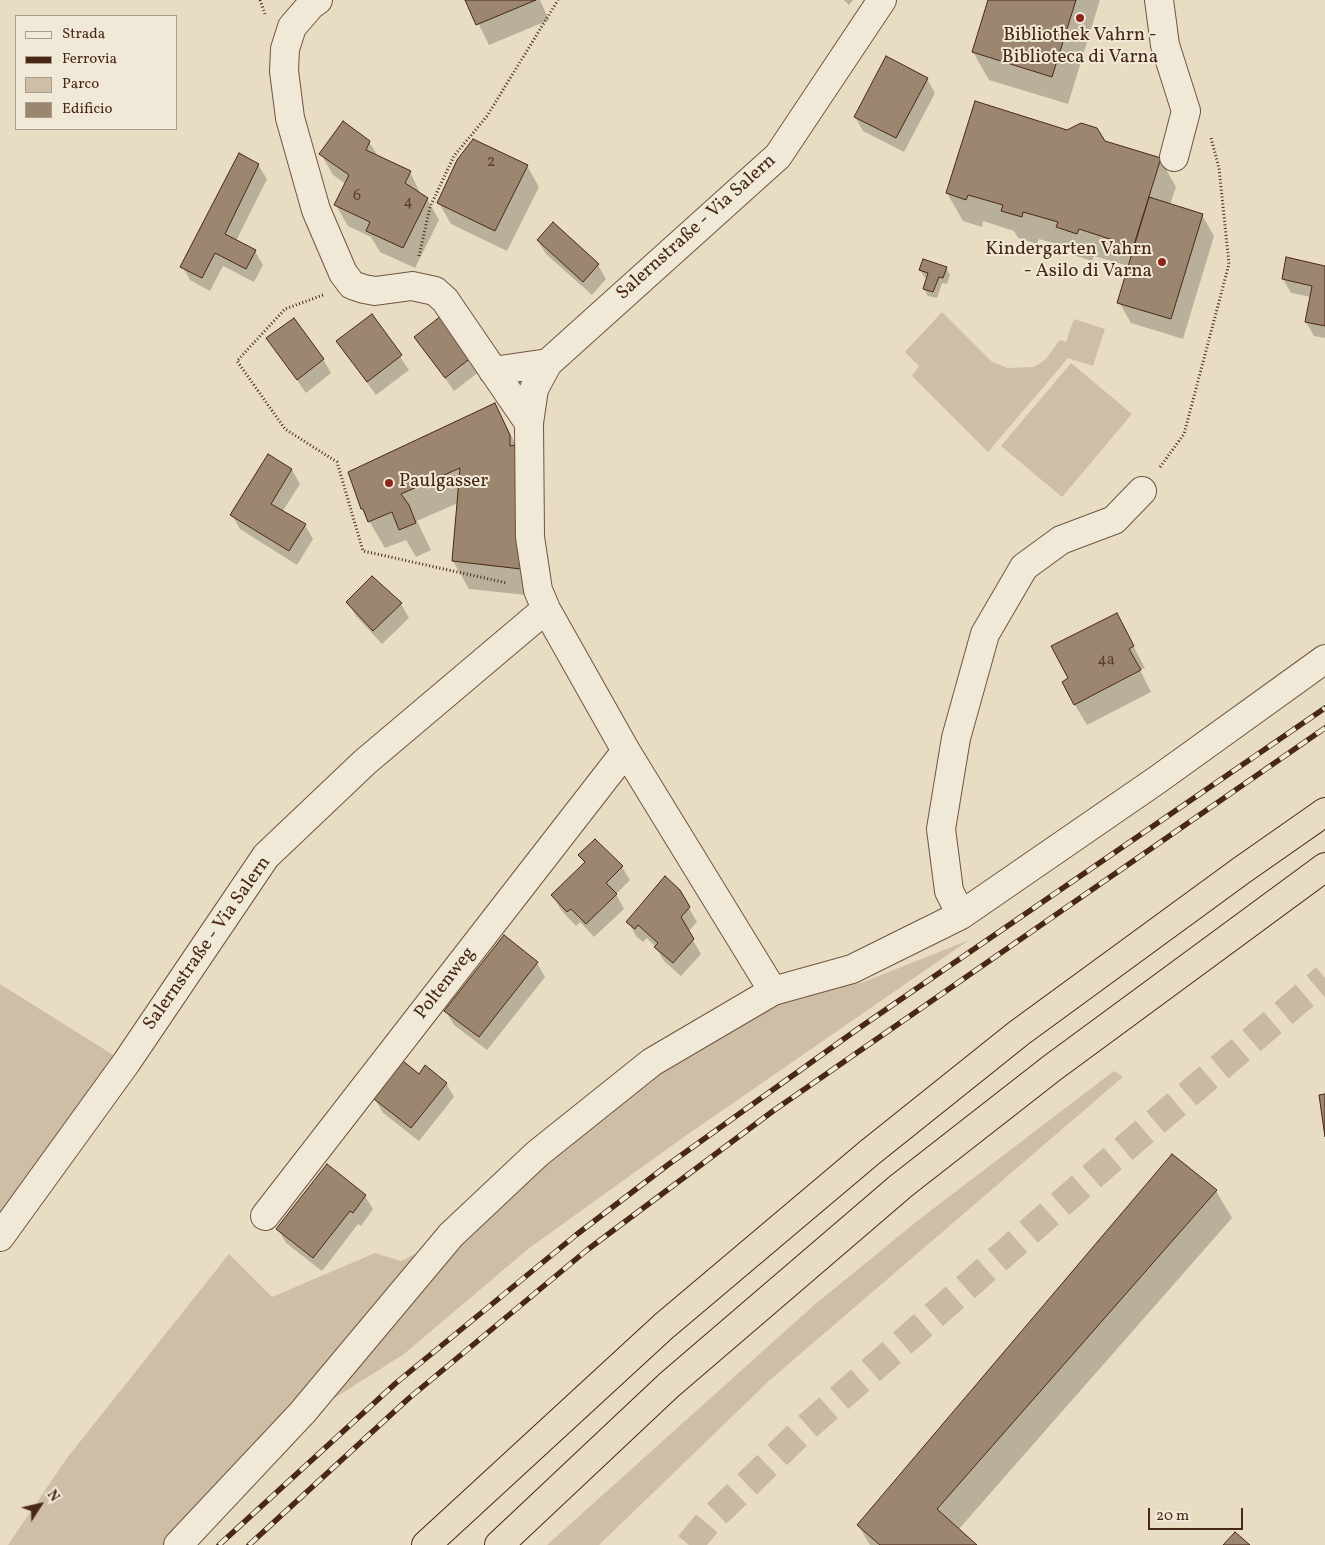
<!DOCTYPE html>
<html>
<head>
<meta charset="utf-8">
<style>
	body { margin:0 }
	#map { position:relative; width:1325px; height:1545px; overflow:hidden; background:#e8ddc2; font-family:Vollkorn,serif }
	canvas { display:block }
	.legend { position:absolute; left:15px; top:15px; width:162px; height:115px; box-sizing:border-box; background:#f0e9d7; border:1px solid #ad9b8a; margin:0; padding:6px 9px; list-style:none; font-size:15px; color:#492716 }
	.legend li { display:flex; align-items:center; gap:10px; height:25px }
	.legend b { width:25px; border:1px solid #ad9b8a }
	.north { position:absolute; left:15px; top:1480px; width:50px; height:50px; -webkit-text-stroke:4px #f0e9d7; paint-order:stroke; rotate:55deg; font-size:14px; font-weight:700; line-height:20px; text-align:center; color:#492716 }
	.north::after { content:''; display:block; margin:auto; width:18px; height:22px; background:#492716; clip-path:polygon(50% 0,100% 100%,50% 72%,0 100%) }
	.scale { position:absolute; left:1148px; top:1508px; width:95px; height:22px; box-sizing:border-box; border:2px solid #492716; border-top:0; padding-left:6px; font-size:15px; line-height:18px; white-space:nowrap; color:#492716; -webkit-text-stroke:4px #f0e9d7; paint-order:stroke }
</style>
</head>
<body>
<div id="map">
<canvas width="1325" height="1545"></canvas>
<ul class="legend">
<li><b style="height:6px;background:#f0e9d7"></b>Strada</li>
<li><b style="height:6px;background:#492716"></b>Ferrovia</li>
<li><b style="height:14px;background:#cdbea5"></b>Parco</li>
<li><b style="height:14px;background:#9c866f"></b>Edificio</li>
</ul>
<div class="north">N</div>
<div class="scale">20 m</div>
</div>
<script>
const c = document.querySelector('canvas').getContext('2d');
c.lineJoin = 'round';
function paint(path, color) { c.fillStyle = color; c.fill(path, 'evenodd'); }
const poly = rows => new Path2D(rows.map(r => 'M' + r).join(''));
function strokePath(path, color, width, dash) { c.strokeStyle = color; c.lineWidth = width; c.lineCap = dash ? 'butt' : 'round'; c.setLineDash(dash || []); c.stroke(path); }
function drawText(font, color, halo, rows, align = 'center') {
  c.font = font + ' Vollkorn,serif'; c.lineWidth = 4; c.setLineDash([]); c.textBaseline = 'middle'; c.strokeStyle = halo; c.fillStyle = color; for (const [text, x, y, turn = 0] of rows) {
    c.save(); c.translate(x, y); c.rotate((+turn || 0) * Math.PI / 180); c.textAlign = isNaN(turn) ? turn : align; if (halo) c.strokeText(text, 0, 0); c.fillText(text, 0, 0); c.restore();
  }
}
const green = poly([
	[942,312,991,361,1007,368,1034,367,1045,360,1060,340,1066,342,1074,319,1105,329,1093,366,1068,358,988,452,912,376,919,366,905,352],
	[1071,363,1132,414,1062,497,1001,446],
	[969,940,681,1139,528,1249,404,1354,262,1444,166,1545,8,1545,67,1458,229,1254,272,1297,375,1253,401,1261,452,1235,537,1154,773,991,861,983],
	[0,984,126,1063,0,1237],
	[1114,1071,1123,1077,771,1379,599,1545,547,1545,813,1306,921,1218]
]);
const shadow = poly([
	[467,0,540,0,549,20,489,45],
	[844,0,853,0,849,5],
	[989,0,1100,0,1068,104,989,80,973,52],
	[927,79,935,93,904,152,863,131,855,117],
	[369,142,378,156,410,172,421,195,427,199,439,220,415,268,380,252,371,237,348,226,336,205,346,184,333,175,321,154],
	[1104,142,1160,159,1176,187,1170,205,1202,215,1214,236,1183,339,1131,323,1119,302,1128,271,1125,265,1094,256,1092,261,1073,255,1070,248,1039,239,1037,244,1018,238,1014,231,983,221,982,227,963,221,947,193],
	[258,165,267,179,236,241,255,251,263,265,254,282,223,266,210,291,190,280,182,266],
	[527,166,539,187,507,251,451,224,439,203],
	[538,241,598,265,606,279,592,295,546,254],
	[1325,267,1325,338,1314,336,1306,322,1311,297,1291,293,1283,279],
	[946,268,950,275,947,284,942,283,937,298,928,296,924,289,927,278,924,277,920,270],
	[372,315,409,370,376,395,337,341],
	[441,318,479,372,454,391,416,337],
	[268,338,323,359,331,373,306,393],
	[495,404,525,463,536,596,469,589,453,561,458,503,417,521,431,550,416,557,406,540,385,548,362,509],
	[268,456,292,470,300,484,282,512,305,525,313,539,297,565,240,529,232,515],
	[348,603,401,604,409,618,382,644,356,616],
	[1116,614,1145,668,1140,670,1151,692,1087,725,1075,705,1070,679],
	[580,856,622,867,630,880,616,894,624,909,594,937,580,922,576,926,561,910,553,896,585,864],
	[679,891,697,922,688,932,701,954,681,976,664,961,656,947,647,938,643,942,636,936,628,922],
	[537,963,545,977,487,1050,454,1025,446,1011],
	[446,1083,454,1097,419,1141,383,1113,375,1099],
	[1216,1191,1232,1218,958,1530,975,1545,870,1545,858,1525],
	[365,1196,373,1209,361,1226,358,1224,322,1271,286,1243,278,1229]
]);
const building = poly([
	[465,0,536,0,476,25,465,0],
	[988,0,1076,0,1052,77,972,52,988,0],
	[886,56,928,78,896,138,854,117,886,56],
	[975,101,1067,130,1081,123,1097,128,1105,141,1161,158,1132,251,1111,244,1113,240,1079,229,1077,234,1056,227,1058,222,1023,212,1022,217,1001,211,1003,205,968,195,966,200,946,193,975,101],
	[343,121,370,141,366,150,411,171,405,183,428,198,403,248,366,231,370,222,334,205,349,175,319,154,343,121],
	[473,139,528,165,495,231,437,203,457,160,473,139],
	[239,153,259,164,225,234,256,250,246,269,215,253,202,278,180,267,239,153],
	[1149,197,1203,214,1171,319,1117,303,1149,197],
	[553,222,599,264,583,282,537,240,553,222],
	[1286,257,1325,266,1325,326,1305,322,1312,286,1282,279,1286,257],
	[923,259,947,267,943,278,939,277,933,292,923,289,928,273,919,270,923,259],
	[372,314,402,355,367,382,336,341,372,314],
	[441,316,472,357,445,378,414,337,441,316],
	[294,318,324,359,297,380,266,338,294,318],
	[495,403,510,435,510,446,515,445,521,569,452,561,460,468,401,494,409,505,416,523,399,530,392,512,368,522,363,509,361,509,348,472,495,403],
	[268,454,292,469,271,504,306,524,289,551,230,515,268,454],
	[372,576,402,603,373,631,346,602,372,576],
	[1117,613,1134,646,1129,649,1141,670,1074,705,1062,682,1068,678,1051,646,1117,613],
	[595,839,623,866,606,883,617,894,586,924,571,909,567,912,551,895,585,862,578,855,595,839],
	[665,876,680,890,690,907,681,917,694,939,673,963,654,947,658,943,638,925,635,929,626,922,665,876],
	[504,935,538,962,479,1037,444,1011,504,935],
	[403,1061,419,1074,425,1065,447,1083,411,1128,374,1099,403,1061],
	[1325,1094,1325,1137,1319,1095,1325,1094],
	[1172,1154,1217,1190,937,1509,977,1545,880,1545,857,1525,1172,1154],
	[327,1164,366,1195,353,1213,350,1211,313,1258,276,1229,327,1164],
	[1235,1532,1250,1545,1223,1545,1235,1532]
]);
const majorTunnel = poly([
	[689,1545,708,1522,801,1432,1112,1159,1325,978]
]);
const path = poly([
	[260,0,265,14],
	[419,256,430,207,454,156,487,116,558,0],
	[323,295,285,309,237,361,285,429,337,462,363,551,507,583],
	[1160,467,1184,434,1229,264,1219,168,1211,138]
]);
const minor = poly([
	[318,0,311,5,292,27,285,49,284,71,290,118,316,210,343,273,352,285,364,289,375,291,412,286,435,291,445,300,529,423],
	[1159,0,1165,45,1186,111,1174,157],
	[493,371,548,363],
	[961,915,949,891,941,829,956,738,985,634,1024,567,1061,540,1114,520,1142,491],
	[773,991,626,751,546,609,538,590,530,537,529,423,534,389,548,363,778,156,882,0],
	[265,1216,626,751],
	[0,1237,126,1063,266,856,365,762,546,609],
	[178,1545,302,1413,451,1235,537,1154,652,1062,773,991,852,969,961,915,1157,780,1325,659]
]);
const highway = poly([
	[426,1545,664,1326,869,1153,1019,1033,1242,870,1325,812],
	[499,1545,669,1385,901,1186,1052,1068,1325,867]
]);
const rail = poly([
	[219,1545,396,1383,576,1235,669,1164,862,1026,1325,708],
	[249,1545,408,1399,587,1250,773,1111,1325,728]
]);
const markers = [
	[1080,18,5,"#8f2418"],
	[1162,262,5,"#8f2418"],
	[389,483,5,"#8f2418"]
];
const numberNames = [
	["2",491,163],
	["6",357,197],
	["4",408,203],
	["4a",1106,661]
];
const poiNames = [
	["Bibliothek Vahrn -",1080,37],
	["Biblioteca di Varna",1080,59],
	["Kindergarten Vahrn",1152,251,"right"],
	["- Asilo di Varna",1152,273,"right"],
	["Paulgasser",399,483,"left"]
];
const streetNames = [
	["Salernstraße - Via Salern",697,228,-42],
	["Salernstraße - Via Salern",208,944,-55],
	["Poltenweg",446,984,-52]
];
paint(green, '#cdbea5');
paint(shadow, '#0003');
paint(building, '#9c866f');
strokePath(building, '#492716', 1);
strokePath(majorTunnel, '#c8b9a0', 28, [28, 14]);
strokePath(minor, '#715441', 30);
strokePath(highway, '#492716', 30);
strokePath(path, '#492716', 3, [1, 2.5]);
strokePath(minor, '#f0e9d7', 28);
strokePath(highway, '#e8ddc2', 28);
strokePath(rail, '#492716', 5.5);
strokePath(rail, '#f0e9d7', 4, [11]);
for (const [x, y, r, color] of markers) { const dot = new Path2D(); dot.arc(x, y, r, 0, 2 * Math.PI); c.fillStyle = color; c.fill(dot); strokePath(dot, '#f0e9d7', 2); }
drawText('16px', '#5e3f2c', null, numberNames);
drawText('19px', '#492716', '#f0e9d7', poiNames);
drawText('19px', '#492716', '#f0e9d7', streetNames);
</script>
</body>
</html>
